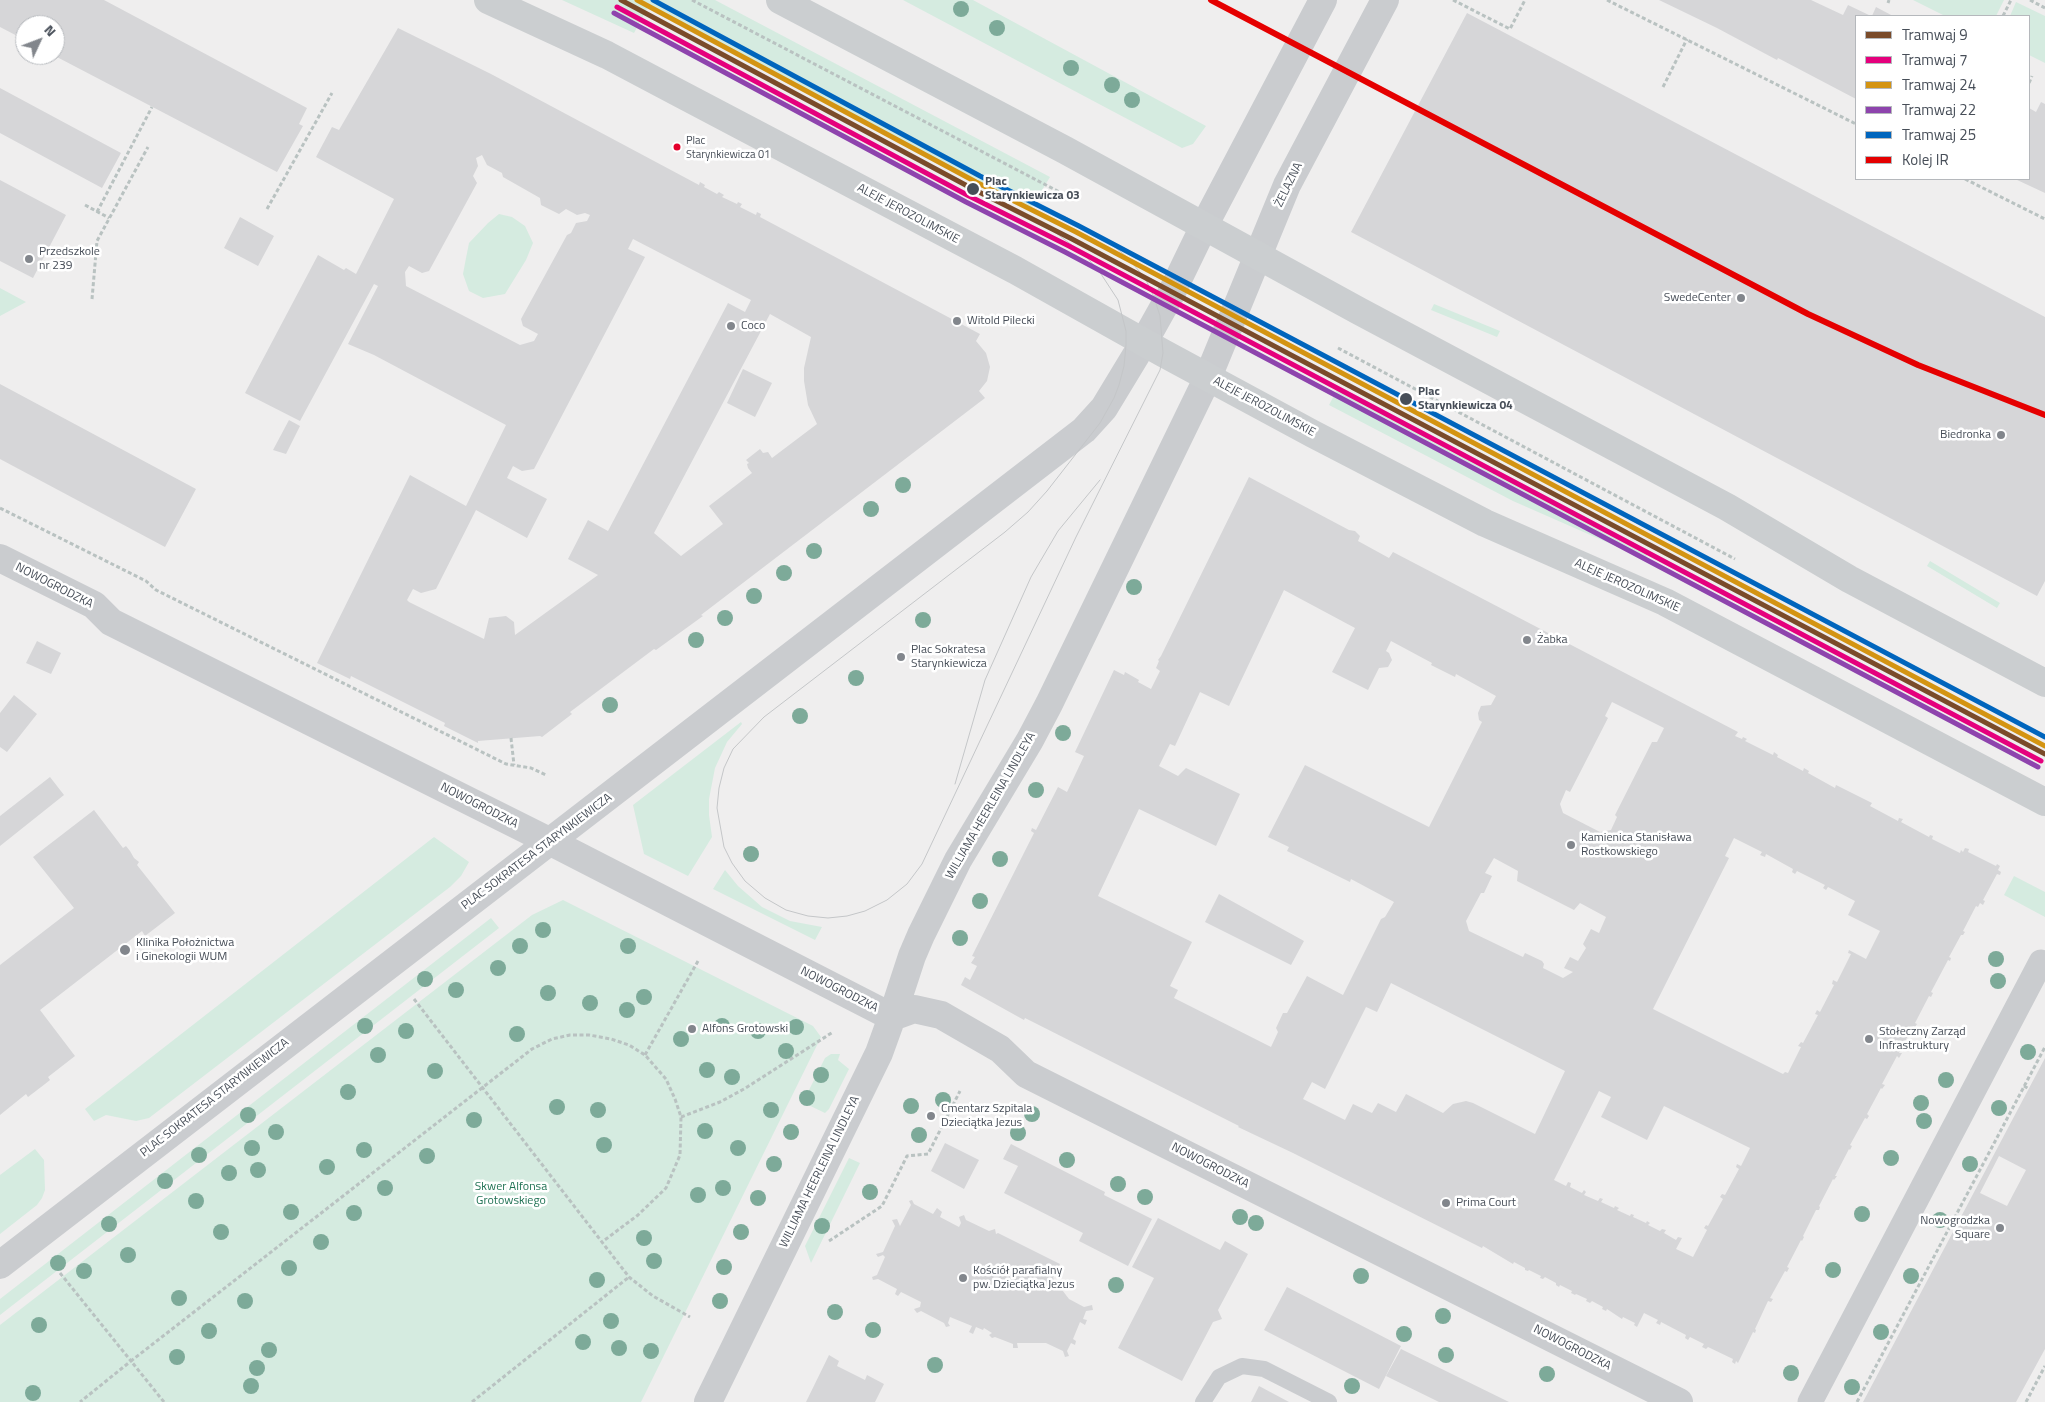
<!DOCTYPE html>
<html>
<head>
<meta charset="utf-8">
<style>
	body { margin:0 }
	#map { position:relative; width:2045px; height:1402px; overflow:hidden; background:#efeeee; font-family:"Titillium Web",sans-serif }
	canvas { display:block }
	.legend { position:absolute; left:1855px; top:15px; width:175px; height:165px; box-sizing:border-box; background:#fff; border:1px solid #b5b8bc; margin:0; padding:6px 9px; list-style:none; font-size:15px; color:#474e58 }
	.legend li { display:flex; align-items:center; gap:10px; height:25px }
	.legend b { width:25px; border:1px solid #b5b8bc }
	.north { position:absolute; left:15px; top:15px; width:50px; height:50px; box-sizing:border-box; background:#fff; border:1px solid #b5b8bc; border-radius:50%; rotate:47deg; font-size:14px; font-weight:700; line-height:20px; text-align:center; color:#474e58 }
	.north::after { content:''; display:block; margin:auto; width:18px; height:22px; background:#82868c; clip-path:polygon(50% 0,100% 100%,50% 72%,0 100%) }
</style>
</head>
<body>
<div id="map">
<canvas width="2045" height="1402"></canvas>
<ul class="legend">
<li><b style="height:6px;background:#7a4b2a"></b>Tramwaj 9</li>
<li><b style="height:6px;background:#e5007d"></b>Tramwaj 7</li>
<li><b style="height:6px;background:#d49412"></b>Tramwaj 24</li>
<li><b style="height:6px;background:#8e44ad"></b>Tramwaj 22</li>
<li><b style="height:6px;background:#0065bd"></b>Tramwaj 25</li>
<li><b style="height:6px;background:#e50000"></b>Kolej IR</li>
</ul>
<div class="north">N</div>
</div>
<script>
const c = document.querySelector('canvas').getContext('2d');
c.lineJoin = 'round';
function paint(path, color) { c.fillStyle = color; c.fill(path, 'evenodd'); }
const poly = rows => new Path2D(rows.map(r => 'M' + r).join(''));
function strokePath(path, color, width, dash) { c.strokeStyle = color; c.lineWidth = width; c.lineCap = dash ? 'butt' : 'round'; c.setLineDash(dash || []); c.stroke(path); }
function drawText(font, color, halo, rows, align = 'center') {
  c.font = font + ' "Titillium Web",sans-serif'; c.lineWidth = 5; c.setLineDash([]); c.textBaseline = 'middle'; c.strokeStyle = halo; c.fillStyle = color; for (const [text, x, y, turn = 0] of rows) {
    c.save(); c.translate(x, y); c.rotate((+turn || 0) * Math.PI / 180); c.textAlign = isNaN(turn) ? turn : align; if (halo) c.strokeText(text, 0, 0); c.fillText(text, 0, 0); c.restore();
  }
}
const green = poly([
	[562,0,715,0,1050,177,1030,210,648,7,634,33],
	[903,0,973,0,1206,126,1193,144,1182,148],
	[1913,0,2004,0,1996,16,1945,16],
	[2016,2,2045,16,2045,63,2029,55,2029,16,2010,16],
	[499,214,512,217,525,226,533,243,526,260,505,294,483,298,469,291,463,274,466,258,469,243,488,223],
	[0,288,26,302,0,316],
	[1434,304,1500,331,1497,337,1431,310],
	[1338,388,1649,552,1645,559,1513,501,1329,405],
	[1930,561,2000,603,1997,608,1927,566],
	[741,722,742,724,727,742,715,768,709,799,709,815,712,837,688,876,644,854,633,805],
	[434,837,469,862,461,876,450,887,149,1118,136,1121,106,1115,94,1121,85,1109],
	[725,870,738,886,762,907,790,921,822,927,815,940,713,889],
	[2014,876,2045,892,2045,917,2004,895],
	[563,900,813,1026,821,1037,641,1402,0,1402,0,1325,532,915],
	[491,918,499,928,0,1315,0,1299],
	[831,1054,840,1054,838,1060,849,1069,829,1109,825,1113,800,1101,805,1091,808,1092,825,1058],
	[35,1149,44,1160,45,1190,42,1198,37,1205,0,1234,0,1175],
	[849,1158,860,1163,811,1263,805,1246]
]);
const building = poly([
	[0,0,104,0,307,108,299,124,303,126,277,172,55,56,55,25,25,25,25,40,0,27],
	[1659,0,1811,0,1843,15,1848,5,1871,16,1856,16,1856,99,1778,58,1777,60,1717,28],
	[1876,7,1893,16,1872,16],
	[1467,13,2045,317,2045,581,2037,596,1351,232],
	[398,28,491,74,699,185,700,182,705,185,704,187,717,194,719,192,724,195,722,197,737,204,738,202,742,204,740,207,756,215,757,212,761,214,760,217,980,334,976,341,986,353,990,367,987,381,979,391,985,398,701,615,703,616,656,650,654,649,570,712,572,714,542,737,540,736,478,741,478,743,444,726,445,723,351,676,350,679,317,663,410,475,466,506,506,425,374,355,348,344,378,286,374,284,300,421,245,393,318,255,344,270,346,268,356,274,394,199,316,157,332,127,339,130],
	[482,155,487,165,502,173,503,177,540,198,541,205,559,214,566,209,577,215,585,213,590,215,587,221,576,223,571,233,567,235,521,319,523,326,538,334,534,341,520,345,406,286,405,272,409,266,422,273,429,271,477,183,473,176,478,166,476,158],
	[633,239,751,300,745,312,728,303,608,531,588,520,568,559,598,575,515,635,514,622,506,616,489,618,484,639,409,602,407,600,413,589,421,593,436,589,476,510,527,538,547,499,507,478,513,466,522,471,534,469,645,257,628,249],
	[770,314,811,337,804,368,804,381,808,405,817,424,772,458,768,452,763,453,760,449,746,460,749,463,747,464,748,468,752,473,709,506,723,524,681,556,654,533],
	[0,88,121,153,102,188,0,133],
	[2041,102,2045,104,2045,193,2015,179,2029,179,2029,108,2036,112],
	[0,180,66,215,33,278,0,261],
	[240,217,274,236,258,266,224,248],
	[743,369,772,383,755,417,727,403],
	[0,384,196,489,165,547,0,459],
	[289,420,300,426,286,454,273,450],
	[1249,477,1349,530,1355,531,1360,536,1358,541,1389,558,1393,552,1738,732,1735,736,1742,739,1743,737,1747,739,1745,741,1773,755,1774,752,1778,755,1777,757,1803,771,1804,768,1809,771,1808,773,1835,788,1836,785,1872,803,1870,806,1898,821,1899,818,1903,819,1901,822,1929,837,1930,835,1933,836,1932,839,1960,853,1961,850,1963,852,1965,848,1969,849,1968,852,1996,866,1997,864,2000,866,1998,870,2001,872,2000,875,1997,874,1983,900,1985,901,1983,905,1980,903,1978,907,1976,906,1963,931,1965,932,1963,935,1961,935,1949,957,1951,958,1950,961,1948,960,1931,992,1933,993,1931,997,1929,996,1915,1023,1917,1024,1915,1027,1913,1026,1899,1053,1902,1053,1899,1058,1897,1056,1882,1084,1885,1085,1882,1089,1881,1088,1867,1114,1869,1116,1867,1119,1865,1118,1850,1145,1852,1146,1850,1150,1849,1149,1835,1176,1837,1176,1834,1180,1833,1179,1819,1206,1820,1207,1819,1210,1816,1210,1803,1236,1804,1237,1802,1241,1801,1240,1787,1267,1789,1268,1787,1272,1785,1271,1770,1298,1773,1299,1771,1302,1768,1301,1755,1329,1756,1330,1755,1333,1753,1332,1738,1363,1736,1361,1735,1364,1732,1362,1733,1359,1708,1347,1706,1349,1702,1347,1704,1344,1690,1337,1688,1340,1685,1338,1686,1335,1661,1322,1660,1325,1656,1323,1658,1320,1644,1313,1637,1327,1634,1325,1635,1323,1623,1317,1622,1319,1607,1309,1606,1311,1602,1309,1603,1307,1592,1301,1590,1303,1586,1301,1587,1299,1576,1294,1575,1295,1571,1293,1572,1291,1560,1285,1559,1287,1556,1285,1556,1283,1545,1277,1543,1279,1540,1278,1541,1276,1529,1270,1528,1271,1525,1270,1525,1268,1514,1262,1513,1264,1483,1246,1482,1248,1293,1153,1238,1127,1239,1126,1025,1018,1024,1020,961,985,965,977,970,980,977,966,971,963,975,957,972,956,1034,833,1031,831,1032,828,1036,830,1058,787,1067,792,1084,756,1075,752,1114,670,1124,675,1125,672,1139,680,1138,682,1151,689,1160,671,1156,668,1159,661,1158,660,1161,656],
	[1284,590,1355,628,1332,672,1368,690,1379,668,1388,667,1392,660,1389,653,1386,651,1391,641,1432,663,1431,665,1455,677,1456,674,1496,696,1491,705,1481,706,1478,713,1479,720,1482,722,1429,827,1305,765,1268,837,1289,847,1287,851,1350,882,1351,879,1394,902,1385,917,1381,919,1343,995,1307,976,1287,1013,1283,1013,1276,1028,1278,1032,1271,1047,1174,998,1178,990,1170,986,1192,942,1098,896,1139,809,1216,846,1240,794,1186,768,1178,776,1159,766,1170,744,1175,746,1200,692,1229,706],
	[1612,702,1664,728,1657,742,1652,742,1615,815,1617,817,1611,830,1600,832,1563,813,1560,804,1566,790,1570,792,1608,718,1605,716],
	[1734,838,1762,852,1760,855,1765,857,1766,854,1793,869,1792,872,1795,874,1797,871,1825,885,1823,888,1826,890,1828,887,1855,901,1848,915,1880,931,1866,959,1849,950,1848,953,1851,954,1837,982,1833,980,1832,984,1834,985,1820,1012,1817,1010,1815,1014,1818,1015,1803,1043,1801,1042,1798,1046,1801,1047,1788,1073,1785,1072,1783,1074,1653,1009,1729,858,1725,856],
	[1494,858,1518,871,1517,881,1574,910,1580,903,1606,917,1599,933,1591,929,1583,944,1586,948,1578,961,1570,957,1564,968,1573,972,1563,978,1543,968,1544,964,1542,961,1525,953,1523,957,1469,931,1466,921,1481,893,1484,893,1492,876,1485,873],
	[1391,983,1565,1071,1535,1134,1473,1103,1466,1101,1453,1104,1443,1113,1406,1094,1396,1112,1378,1103,1372,1113,1353,1104,1345,1120,1303,1099,1312,1082,1325,1089,1366,1007,1377,1012],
	[1599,1091,1611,1097,1601,1117,1647,1140,1664,1106,1750,1148,1741,1166,1737,1164,1736,1167,1739,1169,1725,1195,1722,1194,1720,1197,1723,1199,1708,1226,1706,1225,1704,1228,1707,1230,1693,1257,1676,1249,1682,1238,1678,1237,1676,1240,1664,1233,1666,1230,1662,1229,1660,1231,1648,1225,1650,1223,1647,1221,1646,1223,1633,1217,1634,1215,1631,1214,1630,1216,1617,1210,1619,1208,1615,1206,1614,1208,1601,1202,1603,1199,1600,1198,1598,1201,1584,1195,1586,1192,1584,1190,1582,1193,1570,1187,1571,1183,1568,1182,1566,1186,1554,1180],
	[37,641,61,653,51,674,26,663],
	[14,695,37,714,7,752,0,747,0,713],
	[50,777,64,795,0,846,0,816],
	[94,810,123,848,126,846,130,851,134,858,139,862,137,865,175,913,145,936,142,931,40,1010,75,1056,48,1077,50,1080,45,1084,28,1097,26,1094,0,1115,0,965,74,908,33,857],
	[1219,894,1304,941,1291,965,1205,922],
	[2045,1058,2045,1349,2016,1402,1863,1402],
	[1999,1156,2026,1170,2007,1206,1980,1193],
	[945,1143,979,1160,964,1189,931,1171],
	[1011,1144,1105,1192,1104,1195,1152,1219,1128,1266,1079,1241,1083,1233,1004,1193,1018,1166,1003,1159],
	[912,1200,914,1204,933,1214,937,1208,942,1212,940,1217,959,1227,961,1223,959,1217,964,1215,966,1220,989,1231,995,1229,996,1234,998,1233,1060,1264,1053,1278,1069,1299,1084,1307,1092,1305,1093,1310,1086,1311,1083,1319,1087,1320,1085,1325,1080,1322,1073,1339,1076,1341,1075,1345,1071,1343,1067,1351,1069,1356,1065,1357,1063,1351,1046,1343,1017,1343,1018,1348,1013,1348,1013,1344,995,1337,992,1338,989,1335,992,1333,984,1328,983,1330,976,1327,973,1334,969,1332,972,1326,950,1317,948,1323,950,1326,946,1327,944,1323,921,1311,917,1313,914,1309,920,1307,921,1302,901,1292,898,1296,895,1294,897,1289,878,1279,873,1280,872,1277,877,1275,885,1257,883,1255,878,1257,876,1254,883,1252,895,1226,892,1220,897,1219,900,1226,911,1205,909,1201],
	[1158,1218,1220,1250,1225,1241,1248,1254,1218,1310,1222,1319,1213,1322,1182,1381,1118,1348,1154,1278,1132,1267],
	[1287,1287,1401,1346,1379,1389,1264,1330],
	[1401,1349,1509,1402,1439,1402,1386,1376],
	[829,1355,839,1361,837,1366,865,1380,867,1375,884,1384,875,1402,806,1402],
	[1259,1386,1289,1402,1251,1402]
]);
const path = poly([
	[692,0,1067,196],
	[1453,0,1510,29,1525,0],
	[1607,0,1856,124],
	[2030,0,2045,8],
	[1888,3,1889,0],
	[2003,16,2011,0],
	[643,28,937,187],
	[2029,83,2032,76],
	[1663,87,1687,39],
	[1965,179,2045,219],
	[85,205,109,218],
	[267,209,332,93],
	[97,212,152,107],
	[92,299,97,241,148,147],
	[1338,348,1735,559],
	[0,508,146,581,156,590,506,764,531,768,546,775],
	[511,738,514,765],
	[414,999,629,1277,653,1296,690,1317],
	[645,1055,698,961],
	[2024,1086,2029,1089],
	[681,1117,720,1102,744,1089,833,1032],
	[829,1241,882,1206,907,1156,928,1154,960,1091],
	[60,1273,131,1361,80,1402],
	[164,1402,131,1361,532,1049,552,1039,570,1035,589,1035,611,1039,629,1045,645,1055,666,1079,675,1099,681,1117,680,1155,666,1188,638,1215,602,1242],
	[472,1402,629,1277],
	[1857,1402,2045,1047],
	[2026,1402,2045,1366]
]);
const service = poly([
	[1203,1402,1219,1377,1242,1366,1264,1369,1329,1402]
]);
const pedestrian = poly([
	[1810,1402,2041,962]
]);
const minor = poly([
	[0,558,94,605,111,622,551,842,892,1017,914,1009,941,1015,1000,1049,1026,1074,1679,1402],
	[0,1265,1084,430,1104,408,1144,342],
	[708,1402,879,1053,892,1017,912,956,921,935,958,860,1030,740,1049,704,1208,377]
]);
const tertiary = poly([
	[1144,342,1172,292,1204,226,1323,0],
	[1208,377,1287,185,1385,0]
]);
const secondary = poly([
	[488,0,607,55,675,91,1015,270,1163,353,1313,434,1485,523,1665,602,2045,802],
	[780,0,1065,150,1359,311,1727,507,1849,579,2045,683]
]);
const tram = poly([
	[1023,214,1056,233,1085,255,1101,274,1118,300,1126,331,1126,345,1124,366,1119,385,1114,398,1100,423,1047,491,1028,512,1005,532,764,717,733,749,724,768,719,788,717,808,724,847,732,863,745,881,765,898,786,910,808,916,828,918,847,916,865,911,887,900,907,884,922,864,1076,537,1160,370,1163,353,1160,316,1154,297,1145,278,1127,257,1111,244,1064,216],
	[955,784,985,680,1031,577,1058,531,1100,480]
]);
const rail1 = poly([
	[1211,0,1808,314,1918,365,2045,415]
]);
const tram1 = poly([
	[621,0,973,189,1072,239,2045,754]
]);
const tram2 = poly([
	[617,7,969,196,1069,246,2041,761]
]);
const tram3 = poly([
	[637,0,976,182,1076,232,2045,746]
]);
const tram4 = poly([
	[614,13,966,202,1065,252,2038,767]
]);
const tram5 = poly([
	[653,0,980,176,1079,226,2045,737]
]);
const trees = [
	[961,9],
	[997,28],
	[1071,68],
	[1112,85],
	[1132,100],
	[903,485],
	[871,509],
	[814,551],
	[784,573],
	[1134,587],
	[754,596],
	[725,618],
	[923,620],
	[696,640],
	[856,678],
	[610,705],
	[800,716],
	[1063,733],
	[1036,790],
	[751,854],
	[1000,859],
	[980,901],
	[543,930],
	[960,938],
	[520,946],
	[628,946],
	[1996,959],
	[498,968],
	[425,979],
	[1998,981],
	[456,990],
	[548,993],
	[644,997],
	[590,1003],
	[627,1010],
	[365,1026],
	[722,1026],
	[796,1027],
	[406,1031],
	[758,1031],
	[517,1034],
	[681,1039],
	[786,1051],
	[2028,1052],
	[378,1055],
	[707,1070],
	[435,1071],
	[821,1075],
	[732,1077],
	[1946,1080],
	[348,1092],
	[807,1098],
	[943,1100],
	[1921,1103],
	[911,1106],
	[557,1107],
	[1999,1108],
	[598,1110],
	[771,1110],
	[1032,1114],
	[248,1115],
	[474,1120],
	[1924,1121],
	[705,1131],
	[276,1132],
	[791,1132],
	[1018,1133],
	[919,1135],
	[604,1145],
	[252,1148],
	[738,1148],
	[364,1150],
	[199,1155],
	[427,1156],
	[1891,1158],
	[1067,1160],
	[774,1164],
	[1970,1164],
	[327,1167],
	[258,1170],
	[229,1173],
	[165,1181],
	[1118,1184],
	[385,1188],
	[723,1188],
	[870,1192],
	[698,1195],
	[1145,1197],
	[758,1198],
	[196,1201],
	[291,1212],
	[354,1213],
	[1862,1214],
	[1240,1217],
	[1940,1220],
	[1256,1223],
	[109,1224],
	[822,1226],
	[221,1232],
	[741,1232],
	[644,1238],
	[321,1242],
	[128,1255],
	[654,1261],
	[58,1263],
	[724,1267],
	[289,1268],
	[1833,1270],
	[84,1271],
	[1361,1276],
	[1911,1276],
	[597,1280],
	[1116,1285],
	[179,1298],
	[245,1301],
	[720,1301],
	[835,1312],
	[1443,1316],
	[611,1321],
	[39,1325],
	[873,1330],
	[209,1331],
	[1881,1332],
	[1404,1334],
	[583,1342],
	[619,1348],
	[269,1350],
	[651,1351],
	[1446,1355],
	[177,1357],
	[935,1365],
	[257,1368],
	[1791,1373],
	[1547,1374],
	[251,1386],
	[1352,1386],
	[1852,1387],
	[33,1393]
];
const markers = [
	[677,147,4.5,"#e4002b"],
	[973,189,7,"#474e58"],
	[29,259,5,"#82868c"],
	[1741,298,5,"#82868c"],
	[957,321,5,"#82868c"],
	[731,326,5,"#82868c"],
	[1406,399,7,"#474e58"],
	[2001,435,5,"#82868c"],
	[1527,640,5,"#82868c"],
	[901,657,5,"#82868c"],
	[1571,845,5,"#82868c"],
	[125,950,6,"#82868c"],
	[692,1029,5,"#82868c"],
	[1869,1039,5,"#82868c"],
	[931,1116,5,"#82868c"],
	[1446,1203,5,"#82868c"],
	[2000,1228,5,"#82868c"],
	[963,1278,5,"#82868c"]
];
const busNames = [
	["Plac",686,141],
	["Starynkiewicza 01",686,155]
];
const stopNames = [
	["Plac",985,182],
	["Starynkiewicza 03",985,196],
	["Plac",1418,392],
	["Starynkiewicza 04",1418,406]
];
const streetNames = [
	["ŻELAZNA",1289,185,-64],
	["ALEJE JEROZOLIMSKIE",908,214,28],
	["ALEJE JEROZOLIMSKIE",1264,407,28],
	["NOWOGRODZKA",54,586,27],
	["ALEJE JEROZOLIMSKIE",1627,586,24],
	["NOWOGRODZKA",479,806,27],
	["WILLIAMA HEERLEINA LINDLEYA",991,806,-60],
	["PLAC SOKRATESA STARYNKIEWICZA",537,852,-37],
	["NOWOGRODZKA",839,990,27],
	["PLAC SOKRATESA STARYNKIEWICZA",215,1098,-38],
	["NOWOGRODZKA",1210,1166,27],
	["WILLIAMA HEERLEINA LINDLEYA",820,1172,-64],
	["NOWOGRODZKA",1572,1348,27]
];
const poiNames = [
	["Przedszkole",39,252],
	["nr 239",39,266],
	["SwedeCenter",1731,298,"right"],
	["Witold Pilecki",967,321],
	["Coco",741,326],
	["Biedronka",1991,435,"right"],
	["Żabka",1537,640],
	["Plac Sokratesa",911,650],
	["Starynkiewicza",911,664],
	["Kamienica Stanisława",1581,838],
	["Rostkowskiego",1581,852],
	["Klinika Położnictwa",136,943],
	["i Ginekologii WUM",136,957],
	["Alfons Grotowski",702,1029],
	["Stołeczny Zarząd",1879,1032],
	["Infrastruktury",1879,1046],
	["Cmentarz Szpitala",941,1109],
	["Dzieciątka Jezus",941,1123],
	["Prima Court",1456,1203],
	["Nowogrodzka",1990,1221,"right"],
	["Square",1990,1235,"right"],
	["Kościół parafialny",973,1271],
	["pw. Dzieciątka Jezus",973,1285]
];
const parkNames = [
	["Skwer Alfonsa",511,1187],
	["Grotowskiego",511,1201]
];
paint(green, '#d5ebe0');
paint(building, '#d6d6d8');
strokePath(path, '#b9c2c1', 3, [4, 2.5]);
strokePath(service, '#cacccf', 16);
strokePath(pedestrian, '#cacccf', 25);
strokePath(minor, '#cacccf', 28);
strokePath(tertiary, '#cacccf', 28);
strokePath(secondary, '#cbced0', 28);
strokePath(tram, '#c4c6c8', 1);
strokePath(rail1, '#e50000', 6);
strokePath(tram1, '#7a4b2a', 5);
strokePath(tram2, '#e5007d', 5);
strokePath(tram3, '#d49412', 5);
strokePath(tram4, '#8e44ad', 5);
strokePath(tram5, '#0065bd', 5);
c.fillStyle = '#7daa99';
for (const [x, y] of trees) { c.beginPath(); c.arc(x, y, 8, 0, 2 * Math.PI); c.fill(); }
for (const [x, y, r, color] of markers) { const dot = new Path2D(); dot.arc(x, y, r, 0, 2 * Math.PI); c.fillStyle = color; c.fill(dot); strokePath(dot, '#fff', 2); }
drawText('11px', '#474e58', '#fff', busNames, 'left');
drawText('bold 12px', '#474e58', '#fff', stopNames, 'left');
drawText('12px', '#474e58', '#fff', streetNames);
drawText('12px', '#474e58', '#fff', poiNames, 'left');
drawText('12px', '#207254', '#fff', parkNames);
</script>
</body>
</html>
